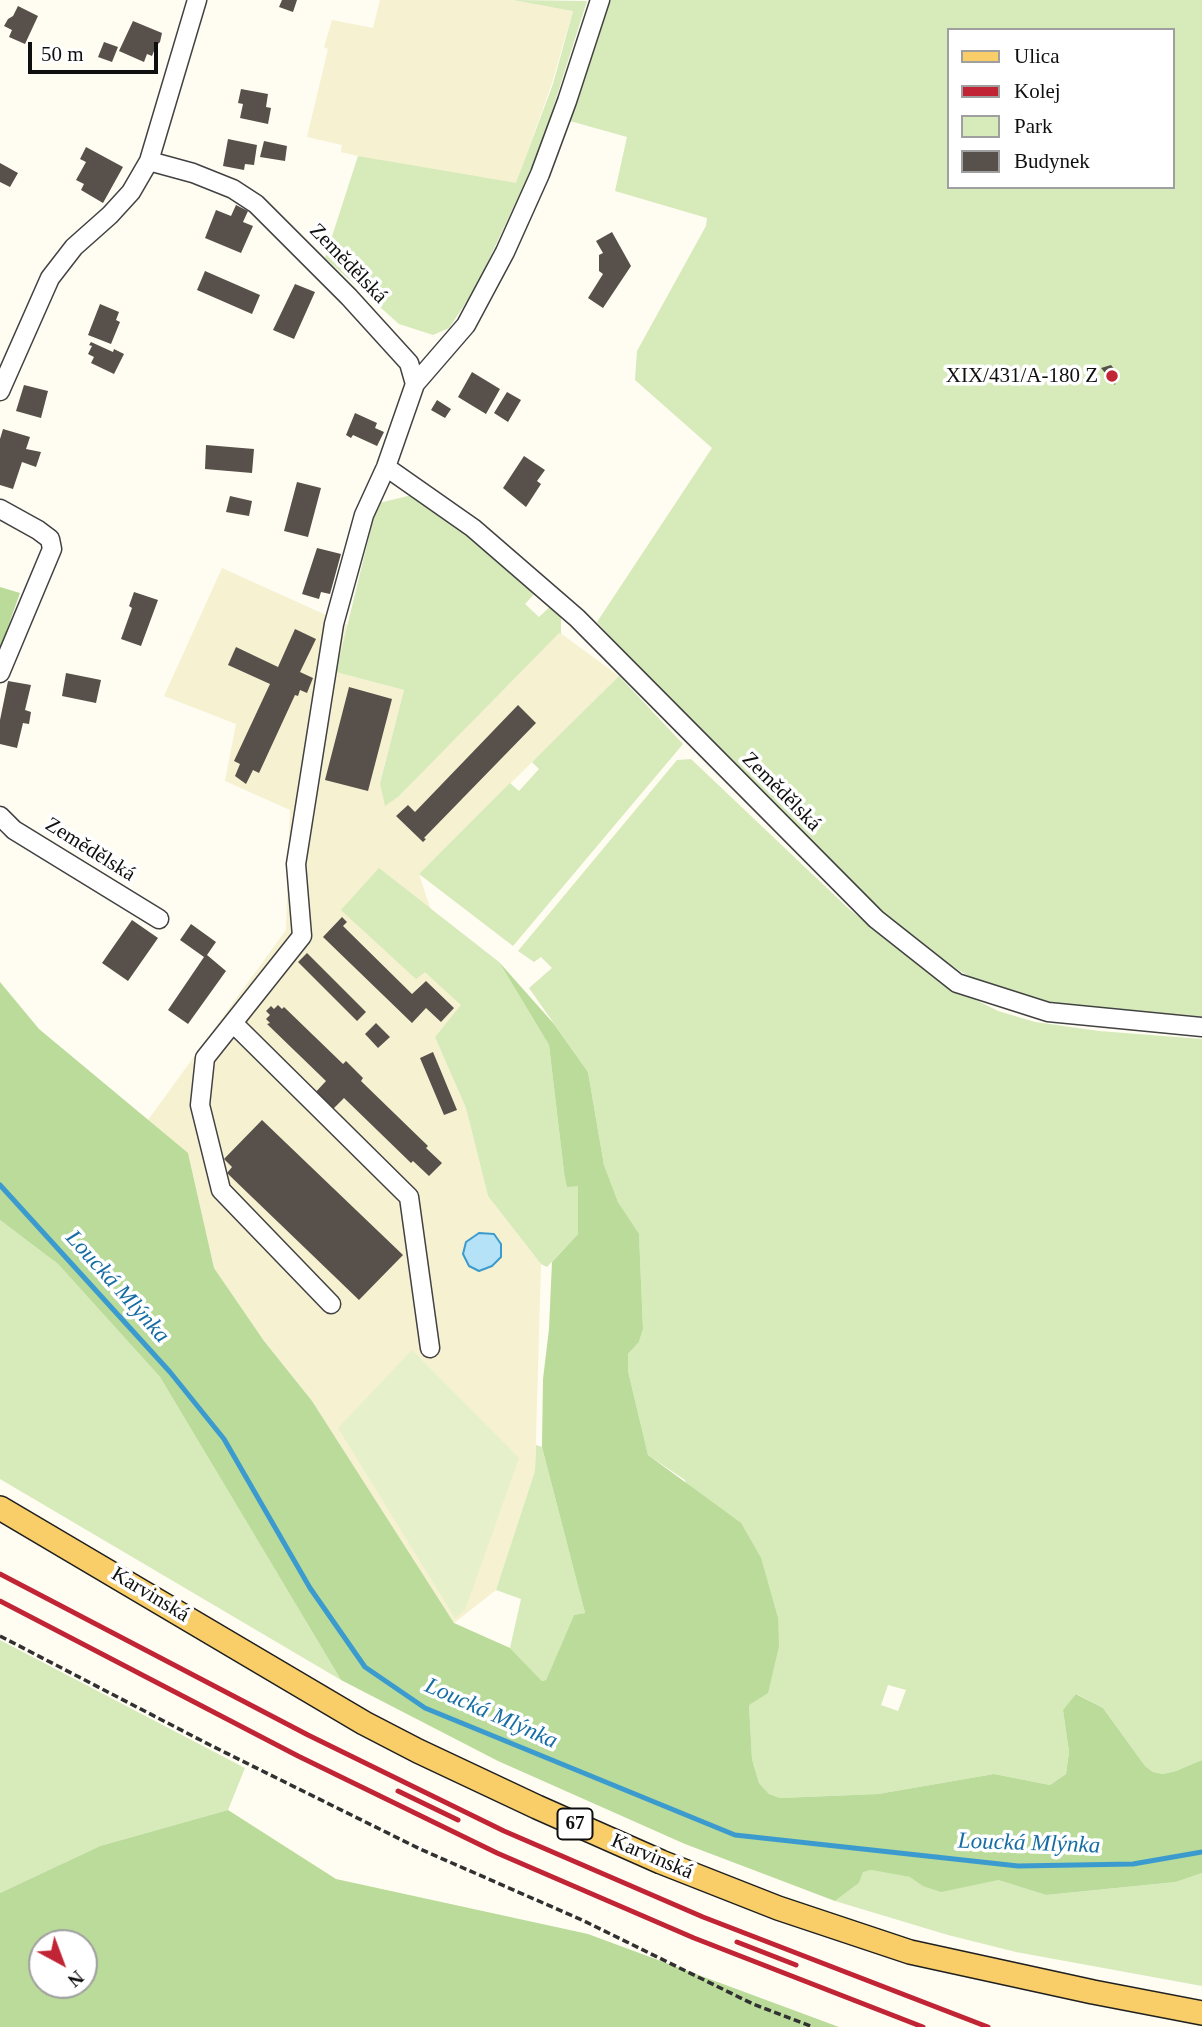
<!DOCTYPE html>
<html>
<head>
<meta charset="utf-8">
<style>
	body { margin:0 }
	#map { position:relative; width:1202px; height:2027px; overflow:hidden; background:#fffcf2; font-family:"Times New Roman",serif }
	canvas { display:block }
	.legend { position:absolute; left:947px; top:28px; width:228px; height:161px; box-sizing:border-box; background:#fff; border:2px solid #9f9f9f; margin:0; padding:9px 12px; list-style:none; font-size:21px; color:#0f0f0f }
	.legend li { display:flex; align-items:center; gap:14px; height:35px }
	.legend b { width:35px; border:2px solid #9f9f9f }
	.north { position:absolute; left:28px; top:1929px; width:70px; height:70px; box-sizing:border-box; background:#fff; border:2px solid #9f9f9f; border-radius:50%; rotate:139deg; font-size:19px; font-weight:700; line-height:28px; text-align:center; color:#0f0f0f }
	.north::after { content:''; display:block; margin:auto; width:24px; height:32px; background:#c12535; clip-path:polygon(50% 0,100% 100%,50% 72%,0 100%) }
	.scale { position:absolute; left:28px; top:42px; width:130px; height:32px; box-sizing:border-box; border:4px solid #0f0f0f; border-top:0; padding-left:9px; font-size:21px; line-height:24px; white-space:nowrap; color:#0f0f0f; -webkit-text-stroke:5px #fff; paint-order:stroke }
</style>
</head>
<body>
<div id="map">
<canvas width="1202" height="2027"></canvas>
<ul class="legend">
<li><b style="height:9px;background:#f9ce68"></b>Ulica</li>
<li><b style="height:9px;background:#c12535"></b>Kolej</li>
<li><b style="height:19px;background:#d6eaba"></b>Park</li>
<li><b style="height:19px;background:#58504b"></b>Budynek</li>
</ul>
<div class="north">N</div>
<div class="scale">50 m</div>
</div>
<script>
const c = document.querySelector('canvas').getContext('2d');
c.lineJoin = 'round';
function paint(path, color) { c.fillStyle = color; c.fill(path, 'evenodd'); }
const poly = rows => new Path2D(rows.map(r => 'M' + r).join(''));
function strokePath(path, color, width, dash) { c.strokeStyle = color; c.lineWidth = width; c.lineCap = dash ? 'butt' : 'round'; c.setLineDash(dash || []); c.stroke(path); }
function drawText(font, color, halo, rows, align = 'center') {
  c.font = font + ' "Times New Roman",serif'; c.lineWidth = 7; c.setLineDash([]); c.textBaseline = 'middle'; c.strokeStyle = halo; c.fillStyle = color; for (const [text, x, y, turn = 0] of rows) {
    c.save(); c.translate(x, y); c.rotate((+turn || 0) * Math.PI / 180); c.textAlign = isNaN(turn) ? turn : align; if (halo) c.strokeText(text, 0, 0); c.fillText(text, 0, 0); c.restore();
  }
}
const farmland = poly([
	[380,0,513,0,573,10,552,83,516,184,358,156,341,152,342,145,307,137,328,49,324,47,332,20,373,28],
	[222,568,348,625,336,672,404,690,380,782,399,796,559,632,619,676,419,874,462,1005,435,1037,466,1108,488,1196,541,1264,535,1471,496,1590,454,1623,312,1401,264,1341,214,1268,189,1157,148,1120,286,930,290,810,225,781,236,724,164,696]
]);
const green = poly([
	[513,0,587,1,540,149,523,187,475,289,449,328,433,335,399,324,325,258,358,156,516,183,553,84,573,11],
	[605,0,1202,0,1202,1026,1042,1006,988,988,919,946,843,884,735,775,597,622,712,448,635,380,637,351,706,226,707,218,615,191,627,137,570,121],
	[948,30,1172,30,1172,187,948,187],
	[412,495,507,563,537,591,525,604,539,617,553,604,561,615,561,634,559,633,399,796,385,806,380,783,404,690,336,672,374,516,379,503],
	[619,676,683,744,513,946,419,874,510,783,519,791,539,769,532,762],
	[691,759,849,909,886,939,964,994,998,1011,1035,1022,1099,1031,1202,1039,1202,1760,1176,1771,1163,1774,1153,1772,1145,1766,1103,1708,1077,1694,1063,1710,1069,1752,1066,1774,1050,1785,994,1774,878,1794,780,1798,769,1794,759,1783,752,1759,749,1705,685,1480,648,1455,628,1371,628,1354,639,1342,643,1329,639,1235,618,1202,604,1165,588,1072,529,988,552,968,541,957,534,962,518,951,677,760],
	[888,1685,906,1690,898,1711,881,1705],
	[379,868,499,962,549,1045,564,1172,578,1186,578,1234,547,1267,541,1264,488,1196,466,1108,435,1037,461,1005,425,972,416,979,341,910],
	[0,1220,58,1264,160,1377,341,1680,0,1479],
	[536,1445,542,1447,585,1613,574,1615,546,1680,542,1681,510,1648,521,1599,496,1590,535,1471],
	[0,1640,245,1768,228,1810,100,1846,0,1893],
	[872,1870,911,1877,998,1880,1046,1895,1176,1882,1202,1873,1202,1986,1016,1952,948,1935,835,1901,859,1883,863,1871]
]);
const forest = poly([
	[0,587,20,593,0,649],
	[499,962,554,1024,588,1072,604,1165,618,1202,639,1234,643,1329,639,1342,628,1354,628,1371,648,1455,741,1523,761,1558,778,1618,779,1646,768,1693,749,1705,752,1759,759,1783,769,1794,780,1798,878,1794,994,1774,1050,1785,1066,1774,1069,1752,1063,1710,1076,1694,1103,1708,1145,1766,1153,1772,1163,1774,1176,1771,1202,1760,1202,1873,1176,1882,1046,1895,998,1880,941,1892,923,1886,910,1877,871,1870,863,1872,859,1883,835,1901,685,1844,498,1761,341,1680,160,1377,58,1264,0,1220,0,982,39,1029,188,1153,214,1268,264,1341,312,1401,454,1623,510,1648,542,1681,546,1680,574,1615,585,1613,542,1447,543,1379,549,1329,552,1262,578,1234,578,1186,567,1187,564,1172,549,1045],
	[228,1810,336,1879,588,1934,839,2027,0,2027,0,1893,100,1846],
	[84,1943,84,1985,42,1985,42,1943]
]);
const pitch = poly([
	[412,1350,519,1458,465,1610,455,1618,338,1428]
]);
const water = poly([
	[479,1233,494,1234,501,1244,501,1257,492,1266,479,1271,469,1266,463,1254,466,1242,479,1233]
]);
const stream = poly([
	[0,1185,170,1372,224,1439,310,1588,365,1667,425,1708,735,1835,1018,1866,1133,1864,1202,1852]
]);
const building = poly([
	[282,0,297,0,293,12,279,7],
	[18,6,38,16,25,44,9,37,12,30,4,26,8,19,13,16],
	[133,21,162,33,160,42,156,46,152,56,147,54,144,62,119,51],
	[104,42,118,47,112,62,98,57],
	[241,89,268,94,266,107,271,108,268,124,240,118,243,104,238,103],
	[228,139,257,145,254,165,245,164,244,170,223,166],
	[264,141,287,146,285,161,260,157],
	[86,147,123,167,103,203,81,190,84,184,76,180,86,162,80,159],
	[0,163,18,173,10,187,0,182],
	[236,205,248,211,243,222,253,226,241,253,205,238,216,210,231,216],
	[612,232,631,266,603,308,588,298,603,274,599,271,599,255,603,253,596,241],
	[205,271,260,295,252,314,197,290],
	[295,284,315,292,294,339,273,330],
	[100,304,119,312,116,320,120,322,111,344,88,335],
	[91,342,113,352,114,349,124,354,114,374,91,363,94,357,88,354,92,346,89,345],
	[1111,365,1118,374,1115,385,1101,368],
	[472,372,500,389,486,414,458,397],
	[24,385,48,391,41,418,16,411],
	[507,392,521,400,508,422,494,413],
	[437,400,451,409,445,418,431,410],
	[355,413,377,423,375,428,384,432,377,446,353,435,351,438,346,435],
	[3,429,30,437,26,449,41,452,36,467,22,462,13,489,0,485,0,439],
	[206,445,254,449,252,473,205,469],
	[524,456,545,470,537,481,541,484,526,507,503,488],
	[297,482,321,488,308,537,284,531],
	[230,496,252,501,249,516,226,512],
	[317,548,341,554,330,594,321,592,319,599,302,594],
	[134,592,158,600,141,646,121,639,132,608,129,606],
	[295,629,316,639,300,672,313,678,307,693,300,690,298,696,295,695,259,773,253,770,246,784,235,776,240,764,234,761,270,684,228,665,236,647,278,667],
	[66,673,101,680,96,703,62,696],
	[8,681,31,685,25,710,31,712,29,724,23,723,17,748,0,744,0,720],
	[349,687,392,699,368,791,325,780],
	[518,705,536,723,424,838,426,839,423,842,396,816,408,805,415,812],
	[342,917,347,922,343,926,412,994,426,981,454,1008,441,1022,426,1008,412,1023,323,937],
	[132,920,158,938,128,981,102,963],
	[191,924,216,942,207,955,226,971,188,1024,168,1010,204,957,180,940],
	[307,953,366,1012,357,1021,298,962],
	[278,1005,282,1009,284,1007,343,1064,346,1061,363,1078,361,1081,428,1146,426,1148,442,1163,429,1176,413,1161,411,1163,344,1098,330,1112,313,1095,326,1081,267,1024,270,1023,266,1019,270,1015,266,1011,271,1006,274,1009],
	[376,1023,390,1037,378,1048,365,1034],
	[433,1052,457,1110,444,1115,420,1058],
	[262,1120,403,1255,359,1300,227,1173,232,1167,224,1159]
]);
const path = poly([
	[0,1636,210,1745,420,1849,582,1920,753,2004,813,2027]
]);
const minor = poly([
	[149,161,193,173,233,189,256,204,349,297,409,363,415,384,386,467,364,515,334,624,296,864,302,936,205,1058,200,1105,221,1190,331,1304],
	[415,384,466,325,505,252,540,174,567,101,600,0],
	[0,391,50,278,74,247,110,215,131,192,149,161,197,0],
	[386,467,473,528,577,618,876,919,957,983,1048,1012,1202,1027],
	[0,509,38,530,50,539,52,549,0,673],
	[0,816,14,830,159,919],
	[233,1023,409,1197,430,1348]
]);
const major = poly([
	[0,1508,364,1723,418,1751,537,1807,661,1862,778,1908,910,1952,1093,1992,1202,2013]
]);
const rail = poly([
	[0,1574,308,1735,504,1831,703,1917,988,2027],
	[0,1601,298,1756,497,1853,694,1938,923,2027],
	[398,1791,458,1820],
	[737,1942,796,1965]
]);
const markers = [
	[1112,376,7,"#c12535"]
];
const shields = [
	[575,1824,35]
];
const shieldNames = [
	["67",575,1824]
];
const streetNames = [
	["Zemědělská",348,264,46],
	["Zemědělská",781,792,45],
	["Zemědělská",90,850,32],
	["Karvinská",150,1595,31],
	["Karvinská",652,1857,23]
];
const poiNames = [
	["XIX/431/A-180 Z",1098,376]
];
const waterNames = [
	["Loucká Mlýnka",117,1287,48],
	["Loucká Mlýnka",491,1714,24],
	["Loucká Mlýnka",1029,1844,2]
];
paint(farmland, '#f5f1d1');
paint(green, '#d6eaba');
paint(forest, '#badb99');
paint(pitch, '#e6f1cc');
paint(water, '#b6e2f7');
strokePath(water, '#3c9bce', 2);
strokePath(stream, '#3c9bce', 5);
paint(building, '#58504b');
strokePath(minor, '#424242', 21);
strokePath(major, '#202020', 26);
strokePath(path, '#313131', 3.5, [7, 3.5]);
strokePath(minor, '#fff', 18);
strokePath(major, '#f9ce68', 23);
strokePath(rail, '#c12535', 5);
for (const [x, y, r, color] of markers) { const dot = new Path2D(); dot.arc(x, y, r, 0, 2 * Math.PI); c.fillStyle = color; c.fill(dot); strokePath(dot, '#fff', 2.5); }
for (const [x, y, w] of shields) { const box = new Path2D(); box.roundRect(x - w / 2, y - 15.5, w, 31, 5); c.fillStyle = '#fff'; c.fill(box); strokePath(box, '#0f0f0f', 2); }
drawText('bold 19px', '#0f0f0f', null, shieldNames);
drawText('21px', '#0f0f0f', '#fff', streetNames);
drawText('21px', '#0f0f0f', '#fff', poiNames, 'right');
drawText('italic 23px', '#166da3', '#fff', waterNames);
</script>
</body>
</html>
